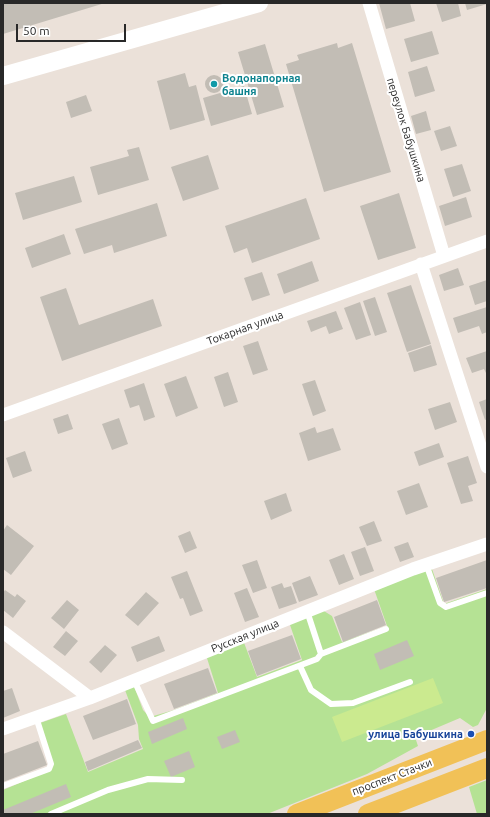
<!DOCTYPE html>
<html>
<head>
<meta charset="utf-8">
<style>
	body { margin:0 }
	#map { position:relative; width:490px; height:817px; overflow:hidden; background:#ebe1d9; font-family:Ubuntu,sans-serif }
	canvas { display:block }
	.frame { position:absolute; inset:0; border:4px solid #282828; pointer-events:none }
	.scale { position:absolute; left:16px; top:24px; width:110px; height:18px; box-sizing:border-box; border:2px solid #282828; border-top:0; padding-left:5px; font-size:12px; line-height:14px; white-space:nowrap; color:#282828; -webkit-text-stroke:3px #fff; paint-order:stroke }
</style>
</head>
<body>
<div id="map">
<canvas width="490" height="817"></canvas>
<div class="frame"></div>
<div class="scale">50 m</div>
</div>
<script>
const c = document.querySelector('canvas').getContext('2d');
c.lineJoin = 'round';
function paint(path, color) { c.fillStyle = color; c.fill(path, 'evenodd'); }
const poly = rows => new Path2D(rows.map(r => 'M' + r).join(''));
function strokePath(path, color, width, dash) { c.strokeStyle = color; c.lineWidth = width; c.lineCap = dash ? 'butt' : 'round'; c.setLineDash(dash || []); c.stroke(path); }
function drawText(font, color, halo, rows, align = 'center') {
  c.font = font + ' Ubuntu,sans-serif'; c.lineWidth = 4; c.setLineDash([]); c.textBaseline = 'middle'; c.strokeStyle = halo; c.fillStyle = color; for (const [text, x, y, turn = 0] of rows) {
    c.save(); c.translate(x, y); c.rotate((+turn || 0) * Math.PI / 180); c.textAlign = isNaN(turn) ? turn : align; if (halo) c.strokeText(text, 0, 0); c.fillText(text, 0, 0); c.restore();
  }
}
const green = poly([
	[431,566,444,604,487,589,487,708,478,725,473,727,460,718,415,737,418,746,367,774,267,814,3,814,3,790,50,770,40,723,66,714,88,772,143,749,139,739,138,725,125,690,134,686,143,710,150,717,174,710,218,693,206,655,243,640,257,677,302,660,289,622,319,608,332,616,342,642,387,626,374,589],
	[487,780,487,814,477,814,469,787]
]);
const pitch = poly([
	[433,678,443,703,342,742,332,717]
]);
const building = poly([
	[8,3,105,3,3,34,3,4],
	[379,3,399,4,410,3,415,21,386,29],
	[436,3,458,3,461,16,442,22],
	[465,3,487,3,487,4,467,10],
	[432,31,439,54,411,62,404,39],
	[337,43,338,48,352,43,391,172,324,192,286,64,299,60,297,55],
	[265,44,284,107,257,115,238,52],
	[427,66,435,91,415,97,408,72],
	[185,73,189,87,196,85,205,120,170,130,157,81],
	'205 84a9 9 0 1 1 18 0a9 9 0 1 1-18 0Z',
	[244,86,252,114,211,126,203,98],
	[86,95,92,111,71,118,66,102],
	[426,111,431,130,416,134,411,116],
	[450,126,457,146,441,151,434,131],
	[139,147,149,180,98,195,90,167,129,156,127,150],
	[208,155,219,189,183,201,171,167],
	[462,164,471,191,453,197,444,169],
	[74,176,82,202,23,220,15,193],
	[399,193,416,248,378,260,360,206],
	[466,197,472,217,445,226,439,206],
	[306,198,320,239,252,263,247,248,234,253,225,226],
	[157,203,167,236,114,253,112,245,84,254,75,229],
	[64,234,71,254,32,268,25,248],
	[312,261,319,281,284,294,277,274],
	[458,268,464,285,444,291,439,275],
	[262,272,270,295,252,301,244,278],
	[487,280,487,301,475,305,469,286],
	[411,285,431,344,407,352,387,293],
	[66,288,79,325,153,299,162,326,62,361,40,297],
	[375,297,387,332,375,336,363,301],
	[360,302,371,335,356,340,344,308],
	[487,307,487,332,482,334,479,326,458,333,453,318],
	[336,311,343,329,329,334,326,326,311,332,307,321],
	[258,341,268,370,253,375,243,346],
	[431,345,437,365,414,372,408,353],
	[487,351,487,375,484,369,472,373,466,358],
	[228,372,238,402,224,407,214,377],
	[186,376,198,408,176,417,164,384],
	[315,380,326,411,313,416,302,384],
	[144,383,155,417,144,421,139,405,130,408,124,390],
	[487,399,487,419,485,420,479,402],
	[450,402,457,422,435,430,428,409],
	[68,414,73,429,58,434,53,419],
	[119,418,128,444,112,450,102,424],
	[315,427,317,433,333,428,341,450,308,461,299,433],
	[439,443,444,457,419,466,414,452],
	[25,451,32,471,13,478,6,458],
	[468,456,477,483,468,486,473,501,461,504,447,463],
	[419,483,428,507,406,515,397,491],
	[286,493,292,511,271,520,264,501],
	[374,521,382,541,367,546,359,527],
	[7,525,34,546,11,575,3,569,3,531],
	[190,531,197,548,185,553,178,536],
	[408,542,414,557,400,562,394,547],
	[365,547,374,571,360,576,351,552],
	[344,554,354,579,339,585,329,560],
	[257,560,267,588,253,593,242,565],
	[487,560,487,588,444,602,436,578],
	[187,571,203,611,190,616,183,598,180,599,171,577],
	[310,576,318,595,299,602,292,583],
	[282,583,284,588,291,586,297,603,279,609,271,587],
	[247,588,259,617,245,622,234,593],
	[5,590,15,597,17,594,26,601,13,618,3,610,3,593],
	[146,592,159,603,138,626,125,615],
	[67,600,79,610,64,629,51,618],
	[377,600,386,625,343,642,334,617],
	[66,631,78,641,65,656,53,647],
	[292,635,301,659,257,676,248,651],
	[159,636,165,651,137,662,131,647],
	[407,640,414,656,380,670,374,654],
	[105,645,117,655,101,673,89,662],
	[208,668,217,693,174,709,164,684],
	[12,688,20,711,3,718,3,691],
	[127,699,136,724,93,740,83,716],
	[183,718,187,729,152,744,148,732],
	[235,730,240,742,222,749,217,737],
	[138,740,142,748,88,771,85,762],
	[38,741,47,765,3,782,3,754],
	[189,751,195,767,171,777,164,761],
	[66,784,71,797,30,814,3,814,3,810]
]);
const lane = poly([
	[426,564,440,603,446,607,487,593],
	[321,654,386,629],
	[300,666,311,690,331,704,353,703,410,682],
	[134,680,153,721,317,659,321,654,307,611],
	[3,786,49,769,51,764,36,717],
	[51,814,108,790,148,779,182,780]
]);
const street = poly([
	[369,3,444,256],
	[421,264,487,467],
	[3,415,487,241],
	[3,632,90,698],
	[3,729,90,698,413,569,487,544]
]);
const secondary = poly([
	[3,76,259,3]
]);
const primary = poly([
	[297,814,487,740],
	[368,814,487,768]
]);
const markers = [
	[214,84,4,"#0f9aa8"],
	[471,734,4,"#1a4fb4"]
];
const cultureNames = [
	["Водонапорная",222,78],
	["башня",222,91]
];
const streetNames = [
	["переулок Бабушкина",406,130,73],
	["Токарная улица",245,328,-20],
	["Русская улица",245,636,-22],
	["проспект Стачки",392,777,-21]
];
const transitNames = [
	["улица Бабушкина",463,734]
];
paint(green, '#b5e294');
paint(pitch, '#cbea8f');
paint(building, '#c2bdb5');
strokePath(lane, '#fff', 6);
strokePath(street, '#fff', 13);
strokePath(secondary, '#fff', 18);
strokePath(primary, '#f1c157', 20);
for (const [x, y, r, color] of markers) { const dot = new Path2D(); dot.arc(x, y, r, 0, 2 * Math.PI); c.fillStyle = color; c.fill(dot); strokePath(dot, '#fff', 1.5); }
drawText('bold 11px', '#0d838f', '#fff', cultureNames, 'left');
drawText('11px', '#282828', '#fff', streetNames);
drawText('bold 11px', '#164399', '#fff', transitNames, 'right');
</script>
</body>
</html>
